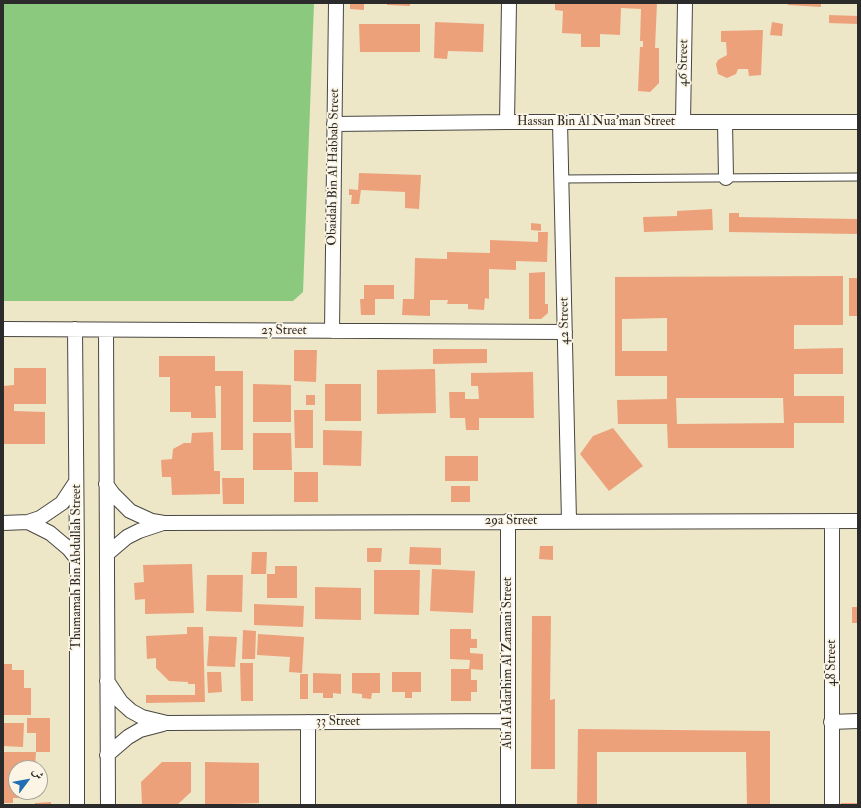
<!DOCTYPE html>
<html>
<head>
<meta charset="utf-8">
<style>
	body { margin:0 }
	#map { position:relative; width:861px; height:808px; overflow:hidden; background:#ede6c7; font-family:"IM FELL Double Pica",Amiri,serif }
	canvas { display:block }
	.frame { position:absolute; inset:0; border:4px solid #2b2b2b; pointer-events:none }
	.north { position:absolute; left:8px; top:760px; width:40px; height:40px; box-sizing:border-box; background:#fcf5e5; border:1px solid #a8a49b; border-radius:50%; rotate:58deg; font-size:11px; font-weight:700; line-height:16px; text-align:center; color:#2b2b2b }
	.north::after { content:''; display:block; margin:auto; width:14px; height:18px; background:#1f6fb2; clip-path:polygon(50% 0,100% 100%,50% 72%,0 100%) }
</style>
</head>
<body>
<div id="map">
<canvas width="861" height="808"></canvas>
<div class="frame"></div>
<div class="north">ش</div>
</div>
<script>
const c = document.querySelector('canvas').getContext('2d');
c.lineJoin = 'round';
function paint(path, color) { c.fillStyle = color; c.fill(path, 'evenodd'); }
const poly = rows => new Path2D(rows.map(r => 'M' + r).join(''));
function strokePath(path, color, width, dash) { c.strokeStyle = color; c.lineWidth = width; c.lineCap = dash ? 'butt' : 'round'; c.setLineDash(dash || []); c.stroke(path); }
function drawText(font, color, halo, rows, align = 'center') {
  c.font = font + ' "IM FELL Double Pica",serif'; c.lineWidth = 3.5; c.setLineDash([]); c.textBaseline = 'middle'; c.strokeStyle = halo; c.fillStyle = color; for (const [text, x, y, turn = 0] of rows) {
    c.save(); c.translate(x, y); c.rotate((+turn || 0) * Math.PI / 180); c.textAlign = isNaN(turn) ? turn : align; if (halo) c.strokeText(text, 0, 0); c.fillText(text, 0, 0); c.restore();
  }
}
const green = poly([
	[3,3,314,3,303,292,293,301,3,301]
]);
const building = poly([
	[350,3,364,3,364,10,350,9],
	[387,3,410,3,410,6,387,5],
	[555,3,657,3,655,48,659,48,659,83,650,92,638,91,640,47,643,47,643,41,640,41,641,9,621,8,620,35,600,34,600,47,581,47,581,34,562,33,563,11,555,10],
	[788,3,821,3,821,7,788,5],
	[829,15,858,16,858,24,829,23],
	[435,22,484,24,483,52,448,51,447,59,434,58],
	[772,22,783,24,782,36,770,35],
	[359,24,420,24,420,52,360,52],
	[763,30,761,75,749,76,748,69,738,69,736,74,727,78,718,74,716,64,718,60,727,55,726,42,721,42,721,31],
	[359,173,421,175,419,209,405,208,405,192,361,190,359,204,351,204,352,195,349,195,349,189,358,190],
	[712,209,713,230,644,232,643,217,677,216,677,211],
	[729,213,739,213,739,217,857,219,857,234,729,232],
	[531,223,541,224,541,231,531,230],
	[538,232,548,232,547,262,516,261,516,270,489,269,489,299,485,298,484,310,468,309,468,304,447,304,448,300,430,300,430,316,402,315,403,299,414,299,415,258,447,259,447,252,490,253,490,240,538,242],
	[545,272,545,304,548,304,548,313,541,319,529,319,529,273],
	[843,276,843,325,794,325,794,349,843,348,843,374,794,374,794,396,844,396,844,423,794,423,794,448,668,448,667,424,618,424,617,400,667,399,667,376,615,376,615,277],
	[667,318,667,351,622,351,622,319],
	[676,398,783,398,784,423,677,424],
	[849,278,858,278,858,316,849,316],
	[364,285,394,285,394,299,375,299,375,315,361,315,360,299,364,299],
	[433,349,487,349,487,363,433,364],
	[294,350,317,350,316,382,294,381],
	[159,356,215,356,215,371,243,371,243,450,221,450,221,386,215,386,216,418,191,418,191,412,170,412,170,377,159,377],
	[14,368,46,368,46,404,14,404,14,411,45,412,45,444,3,444,3,386,14,385],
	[435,369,436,413,377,414,377,370],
	[533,372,534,418,479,418,479,430,466,430,465,418,450,418,449,392,465,392,465,399,479,399,478,386,471,386,471,373],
	[253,384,291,385,291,422,253,422],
	[325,384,361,384,361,421,325,421],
	[306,395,315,395,315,405,306,405],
	[294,410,313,410,313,448,295,448],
	[613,428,643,466,609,491,580,454,593,436],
	[323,430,362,431,361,466,323,465],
	[213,432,214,471,220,471,220,494,172,495,171,477,162,477,161,460,172,459,173,449,184,443,191,443,192,433],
	[253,433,291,433,292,470,253,470],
	[445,456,478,456,478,481,445,481],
	[294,472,318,472,318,502,294,502],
	[222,478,244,478,244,504,223,504],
	[451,486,470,486,470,502,451,502],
	[540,546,553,546,553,560,539,559],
	[410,547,441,548,441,565,409,564],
	[367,548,382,548,381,562,367,562],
	[252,552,267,552,266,574,251,574],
	[192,564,194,613,145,614,145,599,135,600,134,583,144,582,143,565],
	[275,566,297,566,297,598,267,598,267,574,275,574],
	[432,569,475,571,473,613,430,611],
	[374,570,420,570,419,615,374,614],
	[207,575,243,575,242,612,206,611],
	[315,587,361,588,361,620,315,619],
	[254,604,304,606,303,627,254,625],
	[852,607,858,607,858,623,852,623],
	[532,616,551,616,550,700,555,699,555,769,531,769],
	[187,627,203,627,205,702,146,703,146,695,195,695,195,684,188,684,188,682,169,681,156,668,156,658,147,659,146,636,187,634],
	[450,629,471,629,471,639,477,639,477,648,470,648,470,653,483,654,483,670,471,669,471,680,477,680,477,692,471,692,471,701,451,701,451,669,469,669,470,660,450,659],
	[243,630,256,631,255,659,242,659],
	[258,634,304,637,302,673,289,672,290,657,257,655],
	[209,636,237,637,235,667,207,666],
	[240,663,253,663,253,701,241,701],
	[3,664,12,664,12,670,24,670,24,688,31,688,31,715,3,715],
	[207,672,221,672,222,692,208,693],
	[392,672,421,672,421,692,412,692,412,698,405,698,405,692,392,692],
	[313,673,341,674,341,694,333,693,333,698,323,698,323,693,313,693],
	[352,673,380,673,380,693,372,693,371,699,362,698,362,694,352,693],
	[300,674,308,674,308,699,300,699],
	[27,718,50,718,50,752,36,752,36,733,27,733],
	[3,723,24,723,23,747,3,746],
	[578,729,770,731,770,805,747,805,746,752,597,752,597,805,577,805],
	[3,752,36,752,35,768,16,768,16,792,25,792,25,798,13,798,13,803,3,803],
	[162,762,191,762,191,792,177,805,142,805,141,782],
	[205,762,259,763,259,803,205,805],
	[51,802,51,805,35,805,35,803],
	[841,803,858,803,858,805,841,805]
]);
const lane = poly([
	[562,179,858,177]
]);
const street = poly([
	[507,122,509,3],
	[560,122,569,521],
	[683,122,685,3],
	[725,122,726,178],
	[334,124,507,122,858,122],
	[3,329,565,332],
	[75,329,77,559,77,805],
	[106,330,108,805],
	[332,331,336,3],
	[106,484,113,494,130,511,152,521,164,523,858,521],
	[28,522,50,533,69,549,77,559],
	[3,523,28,522,40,518,62,503,76,482],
	[107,554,127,537,139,531,163,523],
	[107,681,121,702,131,711,142,717,167,723,508,721],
	[831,722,858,721],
	[107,755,128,737,140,730,163,724],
	[308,805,308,722],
	[508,805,508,521],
	[832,805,832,521]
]);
const streetNames = [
	["46 Street",684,63,-89],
	["Hassan Bin Al Nua'man Street",596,122],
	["Obaidah Bin Al Habbab Street",334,167,-89],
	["42 Street",565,321,-91],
	["23 Street",284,331],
	["29a Street",511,521],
	["Thumamah Bin Abdullah Street",77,567,-90],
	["Abi Al Adarhim Al Zamani Street",508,663,-90],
	["48 Street",832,663,-90],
	["33 Street",338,722]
];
paint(green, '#8bc97f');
paint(building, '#eda17b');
strokePath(lane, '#484742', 9);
strokePath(street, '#484742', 16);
strokePath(lane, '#fff', 7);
strokePath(street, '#fff', 14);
drawText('13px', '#2b2b2b', '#fcf5e5', streetNames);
</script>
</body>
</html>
